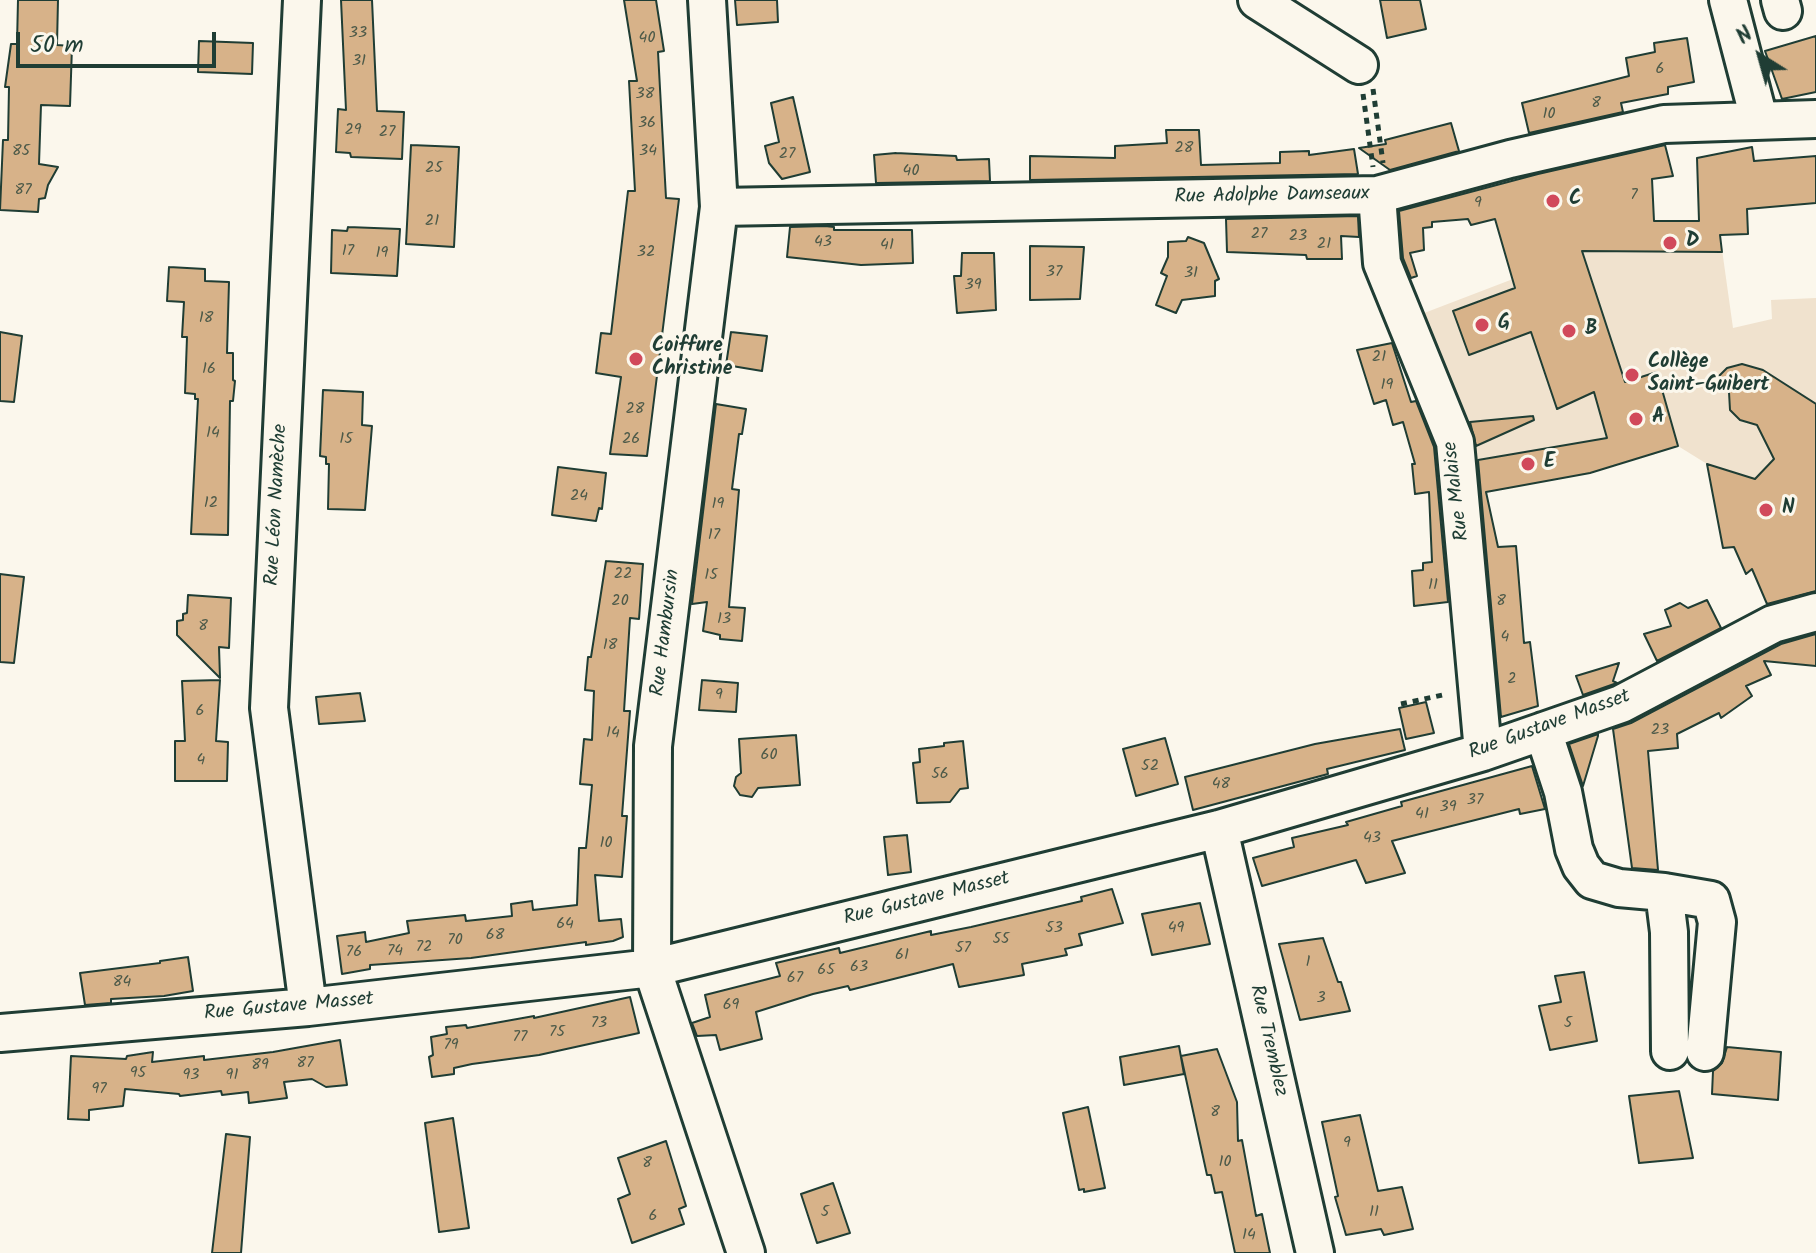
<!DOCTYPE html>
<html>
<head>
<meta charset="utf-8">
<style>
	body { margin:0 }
	#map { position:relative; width:1816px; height:1253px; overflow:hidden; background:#fbf7ec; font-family:Kalam,sans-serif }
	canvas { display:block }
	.north { position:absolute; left:1720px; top:16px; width:80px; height:80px; -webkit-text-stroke:6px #fbf7ec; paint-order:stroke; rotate:323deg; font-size:22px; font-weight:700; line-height:32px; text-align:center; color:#1f3d34 }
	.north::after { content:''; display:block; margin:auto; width:28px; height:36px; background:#1f3d34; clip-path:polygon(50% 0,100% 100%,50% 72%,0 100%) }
	.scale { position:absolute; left:16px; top:32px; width:200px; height:36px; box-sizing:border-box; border:4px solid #1f3d34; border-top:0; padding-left:10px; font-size:24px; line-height:28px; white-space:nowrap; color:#1f3d34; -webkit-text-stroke:6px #fbf7ec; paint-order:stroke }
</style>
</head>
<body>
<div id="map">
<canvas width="1816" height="1253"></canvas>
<div class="north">N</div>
<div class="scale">50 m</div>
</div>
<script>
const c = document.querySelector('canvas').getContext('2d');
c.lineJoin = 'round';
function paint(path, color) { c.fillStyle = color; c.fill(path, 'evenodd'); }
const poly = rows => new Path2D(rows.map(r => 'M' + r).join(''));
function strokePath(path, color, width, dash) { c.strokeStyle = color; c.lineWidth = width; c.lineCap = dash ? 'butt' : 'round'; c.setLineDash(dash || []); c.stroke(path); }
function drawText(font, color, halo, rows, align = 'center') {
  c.font = font + ' Kalam,sans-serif'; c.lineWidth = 6; c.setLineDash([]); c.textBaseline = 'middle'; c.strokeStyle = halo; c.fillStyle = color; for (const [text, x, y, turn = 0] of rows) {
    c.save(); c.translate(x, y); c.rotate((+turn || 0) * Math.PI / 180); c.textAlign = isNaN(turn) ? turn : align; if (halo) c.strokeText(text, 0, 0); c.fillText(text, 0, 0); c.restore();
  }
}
const built = poly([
	[1613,160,1618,223,1718,221,1733,328,1772,319,1771,300,1816,298,1816,541,1746,574,1734,547,1723,548,1707,464,1678,446,1589,473,1470,494,1470,422,1419,315,1513,279,1486,187]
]);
const building = poly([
	[18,0,58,0,57,45,72,46,70,106,41,105,39,164,58,167,48,185,45,198,39,199,38,212,0,210,3,140,8,140,9,87,5,87,11,44,17,44,18,0],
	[341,0,372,0,377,111,404,112,402,159,351,157,350,153,336,152,338,109,346,110,341,0],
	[624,0,656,0,664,51,658,52,666,198,679,199,647,456,610,454,621,377,596,373,601,333,611,334,628,191,635,191,629,81,637,81,624,0],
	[735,0,777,0,778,22,737,25,735,0],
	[1380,0,1420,0,1426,29,1387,38,1380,0],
	[1816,36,1816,92,1782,99,1765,51,1816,36],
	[1687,38,1694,82,1668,87,1668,94,1621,103,1623,112,1529,133,1522,103,1629,76,1626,58,1655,52,1654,43,1687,38],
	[199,41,253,43,252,74,198,72,199,41],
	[793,97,810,172,782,179,769,163,765,146,779,142,771,103,793,97],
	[1451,123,1459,151,1390,170,1359,148,1386,144,1385,140,1451,123],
	[1166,130,1199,130,1201,165,1280,163,1280,152,1309,151,1309,155,1354,149,1358,174,1030,180,1030,156,1115,158,1115,146,1167,143,1166,130],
	[411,145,459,147,454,247,406,244,411,145],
	[1665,145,1673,176,1652,179,1654,221,1699,221,1697,158,1752,147,1754,161,1816,156,1816,203,1747,209,1748,234,1720,235,1722,252,1582,251,1625,382,1657,372,1678,446,1590,473,1486,492,1498,547,1516,546,1524,643,1530,642,1538,706,1501,717,1478,460,1607,438,1594,392,1557,409,1531,332,1469,355,1453,311,1515,288,1495,219,1471,225,1468,219,1432,222,1432,227,1423,228,1424,250,1410,253,1417,276,1411,278,1403,258,1399,211,1538,174,1665,145],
	[896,153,956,156,957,160,989,159,990,181,876,183,874,155,896,153],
	[1358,216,1359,237,1341,236,1342,259,1307,259,1306,255,1227,252,1226,219,1358,216],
	[825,226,834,227,834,230,912,230,913,263,861,265,787,257,790,227,825,226],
	[348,227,400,229,397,276,331,273,332,230,347,231,348,227],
	[1188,237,1204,243,1219,279,1215,281,1215,296,1182,300,1176,313,1156,305,1167,276,1161,273,1168,257,1168,242,1186,241,1188,237],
	[1030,246,1084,247,1080,299,1030,300,1030,246],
	[962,253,994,253,996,310,957,313,954,276,961,276,962,253],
	[169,267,205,269,205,281,229,282,227,353,233,353,233,380,235,381,233,401,230,401,228,535,191,534,198,399,195,399,195,394,185,393,187,337,182,337,184,302,167,301,169,267],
	[0,332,22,336,14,402,0,401,0,332],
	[731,332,767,336,762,371,726,365,731,332],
	[1392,343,1411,402,1416,401,1434,447,1448,602,1414,606,1412,571,1423,570,1423,563,1432,562,1429,492,1415,494,1412,464,1415,464,1403,422,1393,425,1386,400,1374,404,1357,350,1392,343],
	[1742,364,1763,370,1816,404,1816,591,1767,604,1752,569,1746,574,1734,547,1723,548,1707,464,1755,479,1774,459,1757,425,1740,420,1730,410,1729,392,1712,383,1727,368,1742,364],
	[323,390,363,392,362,425,372,426,365,510,328,509,329,464,326,464,326,457,320,456,323,390],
	[716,404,746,409,742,434,739,434,732,489,739,490,729,607,745,608,742,641,720,639,720,635,703,631,707,602,692,604,716,404],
	[1533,416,1534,420,1476,446,1470,422,1533,416],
	[558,467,606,473,602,509,599,508,596,521,552,515,558,467],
	[606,561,643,564,639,619,630,618,624,711,630,711,622,816,627,816,622,877,595,875,599,921,621,919,623,937,613,941,586,945,586,942,471,958,370,965,370,969,342,974,337,936,365,932,366,942,409,933,407,921,465,915,466,921,512,916,511,904,532,901,533,910,577,905,579,848,586,848,592,785,580,784,584,739,592,740,594,691,585,690,588,657,591,657,606,561],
	[0,574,24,577,14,663,0,662,0,574],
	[188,595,231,598,229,648,219,647,220,678,177,635,177,621,183,620,183,614,187,613,188,595],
	[1707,600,1721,628,1657,661,1644,634,1671,626,1665,610,1680,603,1688,608,1707,600],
	[1816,634,1816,666,1764,661,1771,675,1746,686,1752,696,1721,718,1719,713,1677,734,1678,748,1648,751,1658,870,1632,868,1613,729,1631,723,1781,644,1816,634],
	[1619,663,1613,681,1617,683,1583,695,1576,676,1619,663],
	[220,680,216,741,228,742,227,781,175,781,175,741,185,741,182,681,220,680],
	[702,680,738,683,736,712,699,710,702,680],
	[360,693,365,721,319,724,316,697,360,693],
	[1426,702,1434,733,1406,739,1399,708,1426,702],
	[1400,729,1405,750,1327,769,1328,774,1193,810,1185,777,1315,744,1400,729],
	[1598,734,1598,736,1583,786,1569,744,1598,734],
	[796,735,800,785,758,788,752,797,740,795,734,786,736,777,741,773,739,739,796,735],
	[1165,738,1178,784,1136,796,1123,749,1165,738],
	[963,741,968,788,960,789,950,802,917,803,913,763,920,762,919,749,944,746,944,743,963,741],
	[1532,766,1545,809,1520,814,1519,809,1392,841,1405,873,1366,883,1356,860,1262,886,1253,858,1294,847,1292,838,1348,825,1346,822,1402,806,1401,802,1532,766],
	[907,835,911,872,888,875,884,837,907,835],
	[1112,889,1123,923,1079,934,1082,945,1065,949,1067,955,1022,964,1024,975,959,987,953,964,850,990,848,986,813,994,756,1012,762,1039,720,1050,716,1035,697,1036,692,1023,710,1017,705,995,780,976,776,963,839,948,840,953,931,931,931,935,971,927,1082,901,1081,897,1112,889],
	[1200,903,1210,944,1152,955,1142,914,1200,903],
	[1323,938,1338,982,1341,982,1350,1011,1300,1020,1279,944,1323,938],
	[188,957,193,991,164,996,111,999,111,1003,85,1005,80,973,160,963,160,961,188,957],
	[1584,972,1597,1041,1550,1050,1539,1006,1561,1002,1555,976,1584,972],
	[630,997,639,1033,539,1055,472,1064,454,1068,454,1074,432,1077,429,1057,433,1055,431,1037,447,1034,446,1027,466,1025,467,1028,534,1016,534,1018,630,997],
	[340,1040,347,1085,326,1087,312,1079,284,1082,287,1098,249,1103,248,1092,222,1095,221,1091,180,1096,179,1094,125,1089,123,1106,89,1110,89,1120,68,1119,71,1056,126,1059,127,1056,153,1052,152,1062,204,1056,204,1060,273,1052,340,1040],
	[1179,1046,1184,1074,1124,1085,1120,1057,1179,1046],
	[1727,1047,1781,1052,1778,1100,1712,1094,1713,1071,1722,1063,1727,1047],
	[1217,1049,1237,1102,1238,1141,1242,1140,1256,1216,1262,1214,1270,1253,1235,1253,1222,1192,1215,1193,1211,1175,1207,1175,1181,1056,1217,1049],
	[1679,1091,1693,1158,1639,1163,1629,1096,1679,1091],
	[1088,1107,1105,1188,1084,1192,1084,1189,1079,1190,1063,1113,1088,1107],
	[1360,1115,1378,1191,1402,1187,1413,1229,1384,1235,1381,1229,1346,1235,1335,1197,1338,1196,1322,1122,1360,1115],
	[453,1118,469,1228,439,1232,425,1123,453,1118],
	[226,1134,250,1137,241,1253,212,1253,226,1134],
	[666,1141,686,1206,679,1209,684,1224,632,1243,618,1199,630,1194,618,1158,666,1141],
	[833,1183,850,1233,817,1243,801,1194,833,1183]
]);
const path = poly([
	[1373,89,1383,163],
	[1363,94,1373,167],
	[1401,704,1447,694]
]);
const minor = poly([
	[302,0,269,708,308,1007],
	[707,0,719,207,653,746,652,968,746,1253],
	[1257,0,1359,65],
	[1728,0,1759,119],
	[1780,0,1783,11],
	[1377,195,1382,263,1455,442,1483,752],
	[719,207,1377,195,1510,159,1664,124,1816,119],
	[1543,731,1563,792,1574,849,1581,866,1592,880,1619,888,1664,892,1669,932,1670,1051],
	[1219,829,1315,1253],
	[1664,892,1711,900,1717,922,1705,1052],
	[0,1033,308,1007,652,968,1219,829,1483,752,1621,704,1773,624,1816,612]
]);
const markers = [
	[1553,201,8,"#d1495b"],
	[1670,243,8,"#d1495b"],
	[1482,325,8,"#d1495b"],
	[1569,331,8,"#d1495b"],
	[636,359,8,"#d1495b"],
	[1632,375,8,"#d1495b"],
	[1636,419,8,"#d1495b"],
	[1528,464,8,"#d1495b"],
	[1766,510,8,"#d1495b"]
];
const numberNames = [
	["33",358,34],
	["40",647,39],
	["31",359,62],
	["6",1660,70],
	["38",645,95],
	["8",1596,104],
	["10",1549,115],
	["36",647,124],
	["29",353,131],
	["27",387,133],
	["28",1184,149],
	["85",21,152],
	["34",648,152],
	["27",787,155],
	["25",434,169],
	["40",911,172],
	["87",23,191],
	["7",1634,196],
	["9",1478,204],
	["21",432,222],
	["27",1259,235],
	["23",1298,237],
	["43",823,243],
	["21",1324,245],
	["41",887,246],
	["17",348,252],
	["32",646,253],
	["19",382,254],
	["37",1054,273],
	["31",1191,274],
	["39",973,286],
	["18",206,319],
	["21",1379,358],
	["16",209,370],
	["19",1387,386],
	["28",635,410],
	["14",213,434],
	["15",346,440],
	["26",631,440],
	["24",579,497],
	["12",211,504],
	["19",718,505],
	["17",714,536],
	["22",623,575],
	["15",711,576],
	["11",1433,586],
	["20",620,602],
	["8",1501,602],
	["13",724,620],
	["8",203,627],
	["4",1505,638],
	["18",610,646],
	["2",1512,680],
	["9",719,696],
	["6",200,712],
	["23",1660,731],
	["14",613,734],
	["60",769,756],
	["4",201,761],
	["52",1150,767],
	["56",940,775],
	["48",1221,785],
	["37",1475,801],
	["39",1448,808],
	["41",1422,815],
	["43",1372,839],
	["10",606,844],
	["64",565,925],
	["53",1054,929],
	["49",1176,929],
	["68",495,936],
	["55",1001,940],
	["70",455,941],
	["72",424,948],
	["57",963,949],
	["74",395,952],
	["76",354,953],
	["61",902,956],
	["1",1308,963],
	["63",859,968],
	["65",826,971],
	["67",795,979],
	["84",122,983],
	["3",1321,999],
	["69",731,1006],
	["73",599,1024],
	["5",1568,1024],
	["75",557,1033],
	["77",520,1038],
	["79",451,1046],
	["87",305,1064],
	["89",260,1066],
	["95",138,1074],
	["93",191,1076],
	["91",232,1076],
	["97",99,1090],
	["8",1215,1113],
	["9",1347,1144],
	["10",1225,1163],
	["8",647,1164],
	["5",825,1213],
	["11",1374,1213],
	["6",653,1217],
	["14",1249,1236]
];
const streetNames = [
	["Rue Adolphe Damseaux",1272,197,-1],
	["Rue Malaise",1458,491,-97],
	["Rue Léon Namèche",278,505,-87],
	["Rue Hambursin",667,633,-83],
	["Rue Gustave Masset",1550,726,-20],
	["Rue Gustave Masset",927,900,-14],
	["Rue Gustave Masset",289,1008,-5],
	["Rue Tremblez",1267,1041,77]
];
const poiNames = [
	["C",1569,201],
	["D",1686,243],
	["G",1498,325],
	["B",1585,331],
	["Coiffure",652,348],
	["Christine",652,371],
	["Collège",1648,364],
	["Saint-Guibert",1648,387],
	["A",1652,419],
	["E",1544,464],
	["N",1782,510]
];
paint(built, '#f0e2ce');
paint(building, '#d7b289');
strokePath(building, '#1f3d34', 2);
strokePath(minor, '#1f3d34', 42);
strokePath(path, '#1f3d34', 5, [6, 6]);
strokePath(minor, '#fbf7ec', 36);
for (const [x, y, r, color] of markers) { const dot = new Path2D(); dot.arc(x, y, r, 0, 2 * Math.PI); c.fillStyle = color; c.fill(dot); strokePath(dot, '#fbf7ec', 3); }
drawText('16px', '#4d5a49', null, numberNames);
drawText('20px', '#1f3d34', '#fbf7ec', streetNames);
drawText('bold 20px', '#1f3d34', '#fbf7ec', poiNames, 'left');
</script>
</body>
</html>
